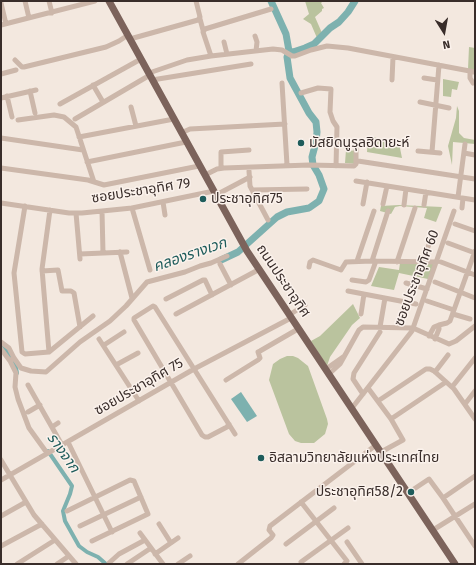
<!DOCTYPE html>
<html>
<head>
<meta charset="utf-8">
<style>
	body { margin:0 }
	#map { position:relative; width:476px; height:565px; overflow:hidden; background:#f3e8df; font-family:"Fira Sans",sans-serif }
	canvas { display:block }
	.frame { position:absolute; inset:0; border:2px solid #392d2a; pointer-events:none }
	.north { position:absolute; left:424px; top:12px; width:40px; height:40px; -webkit-text-stroke:3px #fbf2ec; paint-order:stroke; rotate:169deg; font-size:11px; font-weight:700; line-height:16px; text-align:center; color:#392d2a }
	.north::after { content:''; display:block; margin:auto; width:14px; height:18px; background:#392d2a; clip-path:polygon(50% 0,100% 100%,50% 72%,0 100%) }
</style>
</head>
<body>
<div id="map">
<canvas width="476" height="565"></canvas>
<div class="frame"></div>
<div class="north">N</div>
</div>
<script>
const c = document.querySelector('canvas').getContext('2d');
c.lineJoin = 'round';
function paint(path, color) { c.fillStyle = color; c.fill(path, 'evenodd'); }
const poly = rows => new Path2D(rows.map(r => 'M' + r).join(''));
function strokePath(path, color, width, dash) { c.strokeStyle = color; c.lineWidth = width; c.lineCap = dash ? 'butt' : 'round'; c.setLineDash(dash || []); c.stroke(path); }
function drawText(font, color, halo, rows, align = 'center') {
  c.font = font + ' "Fira Sans","Noto Sans Thai",sans-serif'; c.lineWidth = 3; c.setLineDash([]); c.textBaseline = 'middle'; c.strokeStyle = halo; c.fillStyle = color; for (const [text, x, y, turn = 0] of rows) {
    c.save(); c.translate(x, y); c.rotate((+turn || 0) * Math.PI / 180); c.textAlign = isNaN(turn) ? turn : align; if (halo) c.strokeText(text, 0, 0); c.fillText(text, 0, 0); c.restore();
  }
}
const green = poly([
	[305,1,323,1,321,3,324,8,322,9,322,11,315,17,322,33,317,38,311,24,303,19,309,14],
	[469,47,475,48,475,70,468,69],
	[443,79,459,82,457,90,452,89,451,97,443,96],
	[457,106,459,111,459,133,464,138,475,140,475,144,453,142,452,165,448,146,456,118],
	[368,136,399,143,402,158,367,152],
	[346,150,357,151,357,164,345,163],
	[399,205,442,207,436,222,424,218,427,208,400,206,395,207,391,214,380,211,381,206],
	[400,263,432,263,434,265,428,279,399,273,394,290,371,286,379,267,399,270],
	[353,304,360,318,352,325,330,357,327,366,311,341,320,336],
	[287,356,293,356,298,358,308,366,327,419,328,424,325,434,314,443,301,443,295,441,289,434,269,380,273,364,280,359]
]);
const water = poly([
	[241,392,257,416,247,422,231,399]
]);
const canal = poly([
	[3,345,16,368,17,373],
	[48,451,72,486,70,494,63,511,65,521,79,546,87,552,98,557,106,564]
]);
const river = poly([
	[289,51,293,52,305,48,314,44,330,28,339,22,348,12,355,1],
	[221,260,238,252,277,217,287,212,309,208,319,201,324,189,319,175,313,165,312,157,316,142,317,132,316,122,309,113,290,78,287,57,289,51,286,34,271,1]
]);
const minor = poly([
	[25,1,29,18],
	[49,1,52,13],
	[1,3,6,24],
	[200,19,203,30],
	[1,25,95,1],
	[255,36,257,42,256,51],
	[130,39,198,20,200,17,196,1],
	[224,42,227,54],
	[211,56,203,32,205,29,271,9],
	[15,60,22,67,24,67,106,47,119,41,128,35],
	[470,71,470,78,473,83],
	[149,73,187,60,211,56,273,49,282,50,292,56,295,56,311,50,327,46,348,48,475,72],
	[1,74,16,70],
	[424,78,437,80],
	[152,80,251,64],
	[392,80,393,57],
	[282,83,287,165],
	[93,85,103,102],
	[30,91,35,113],
	[301,93,318,88,331,89,330,112,333,121,337,127,336,166],
	[7,96,12,117],
	[1,98,36,90],
	[420,102,449,108],
	[60,104,141,59],
	[131,107,136,126],
	[75,119,150,75],
	[18,120,54,115,64,117,76,127,94,182],
	[181,133,190,129,285,124],
	[79,137,174,119],
	[1,138,83,150],
	[418,151,440,153],
	[432,152,439,65],
	[464,153,475,155],
	[358,161,475,179],
	[87,162,186,142],
	[1,168,88,180,104,185,199,166],
	[221,168,221,152,249,150],
	[249,171,250,186,268,220],
	[205,175,217,169,224,168,309,165,354,166,356,164,356,149],
	[356,181,475,200],
	[252,190,307,189],
	[216,195,250,177],
	[458,197,465,144],
	[163,202,165,215],
	[1,203,69,213,82,213,132,208,214,191],
	[363,204,367,182],
	[383,204,387,186],
	[404,205,406,189],
	[424,205,426,192],
	[25,206,14,273,22,352,25,354,49,352,93,316],
	[132,208,150,270],
	[462,208,463,198],
	[102,211,103,253],
	[76,213,80,259],
	[455,224,475,231],
	[448,243,475,253],
	[120,252,132,298],
	[80,254,127,252],
	[357,261,374,211],
	[372,261,388,211],
	[397,262,415,208],
	[423,262,431,238],
	[441,262,475,275],
	[220,264,231,285],
	[309,267,310,262,313,260,341,270,346,262,372,261,437,262],
	[42,271,58,270,62,291,71,291,74,293,80,327],
	[352,280,366,282,369,280,376,261],
	[435,282,475,298],
	[406,283,427,289],
	[348,291,416,304],
	[166,299,203,280,205,280,212,295],
	[427,301,454,310],
	[176,314,258,270],
	[361,314,364,294],
	[453,314,470,319],
	[289,315,305,305],
	[402,319,404,302],
	[439,325,447,323,450,321,475,251],
	[380,327,385,298],
	[429,336,434,327,439,325,439,329,435,339],
	[99,339,139,401],
	[1,342,9,348,14,358,21,368,31,371,46,372,80,342,110,321,126,306,147,282,185,272,200,266,211,263,227,256],
	[104,345,124,332],
	[1,349,10,361],
	[49,352,42,269,50,210],
	[14,358,10,361,16,373,15,387,18,399,29,428,47,453],
	[116,365,138,353],
	[326,369,343,357],
	[435,372,448,355],
	[329,374,340,364,359,330,363,327,413,328,449,344,456,341,475,326],
	[226,380,258,360,260,358,258,352,260,351,298,329],
	[28,385,62,445],
	[452,387,475,358],
	[368,388,391,419,403,440,381,452],
	[363,394,353,379,354,373,380,332],
	[378,401,426,369,430,369,434,371,454,389,475,419],
	[465,404,475,391],
	[352,408,412,331,454,211],
	[28,412,40,405],
	[391,419,446,382],
	[229,424,227,427,208,437,205,437,202,435,134,320,134,318,153,306,155,307,235,434],
	[52,427,58,423],
	[68,442,112,532],
	[1,460,34,515,76,564],
	[1,480,194,369,291,318],
	[408,493,429,479,443,498,475,546],
	[443,498,475,476],
	[301,502,347,561,344,564],
	[67,511,130,480,134,481,148,514,92,541],
	[1,516,26,502],
	[159,524,171,543],
	[80,526,141,497],
	[433,530,475,504],
	[140,533,163,564],
	[347,542,362,564],
	[286,544,334,508],
	[1,546,42,524],
	[155,554,178,538],
	[301,562,348,528],
	[109,563,119,554,145,540],
	[17,564,55,540],
	[57,564,69,556],
	[127,564,151,548],
	[178,564,190,556],
	[238,564,271,538,273,535,269,530,270,526,376,445]
]);
const major = poly([
	[109,1,247,251,455,564]
]);
const markers = [
	[301,143,4,"#1e5c5b"],
	[203,199,4,"#1e5c5b"],
	[261,458,4,"#1e5c5b"],
	[411,492,4,"#1e5c5b"]
];
const poiNames = [
	["มัสยิดนูรุลฮิดายะห์",309,143],
	["ประชาอุทิศ75",211,199],
	["อิสลามวิทยาลัยแห่งประเทศไทย",269,458],
	["ประชาอุทิศ58/2",403,492,"right"]
];
const streetNames = [
	["ซอยประชาอุทิศ 79",141,191,-9],
	["ซอยประชาอุทิศ 60",417,278,-69],
	["ถนนประชาอุทิศ",283,281,56],
	["ซอยประชาอุทิศ 75",139,387,-30]
];
const waterNames = [
	["คลองรางเวก",190,255,-19],
	["รางจาก",63,453,55]
];
paint(green, '#bac39e');
paint(water, '#7db1af');
strokePath(canal, '#7db1af', 4);
strokePath(river, '#7db1af', 7);
strokePath(minor, '#ccb7aa', 5);
strokePath(major, '#7c635b', 7);
for (const [x, y, r, color] of markers) { const dot = new Path2D(); dot.arc(x, y, r, 0, 2 * Math.PI); c.fillStyle = color; c.fill(dot); strokePath(dot, '#fbf2ec', 1.5); }
drawText('14px', '#392d2a', '#fbf2ec', poiNames, 'left');
drawText('14px', '#392d2a', '#fbf2ec', streetNames);
drawText('italic 15px', '#1e5c5b', '#fbf2ec', waterNames);
</script>
</body>
</html>
